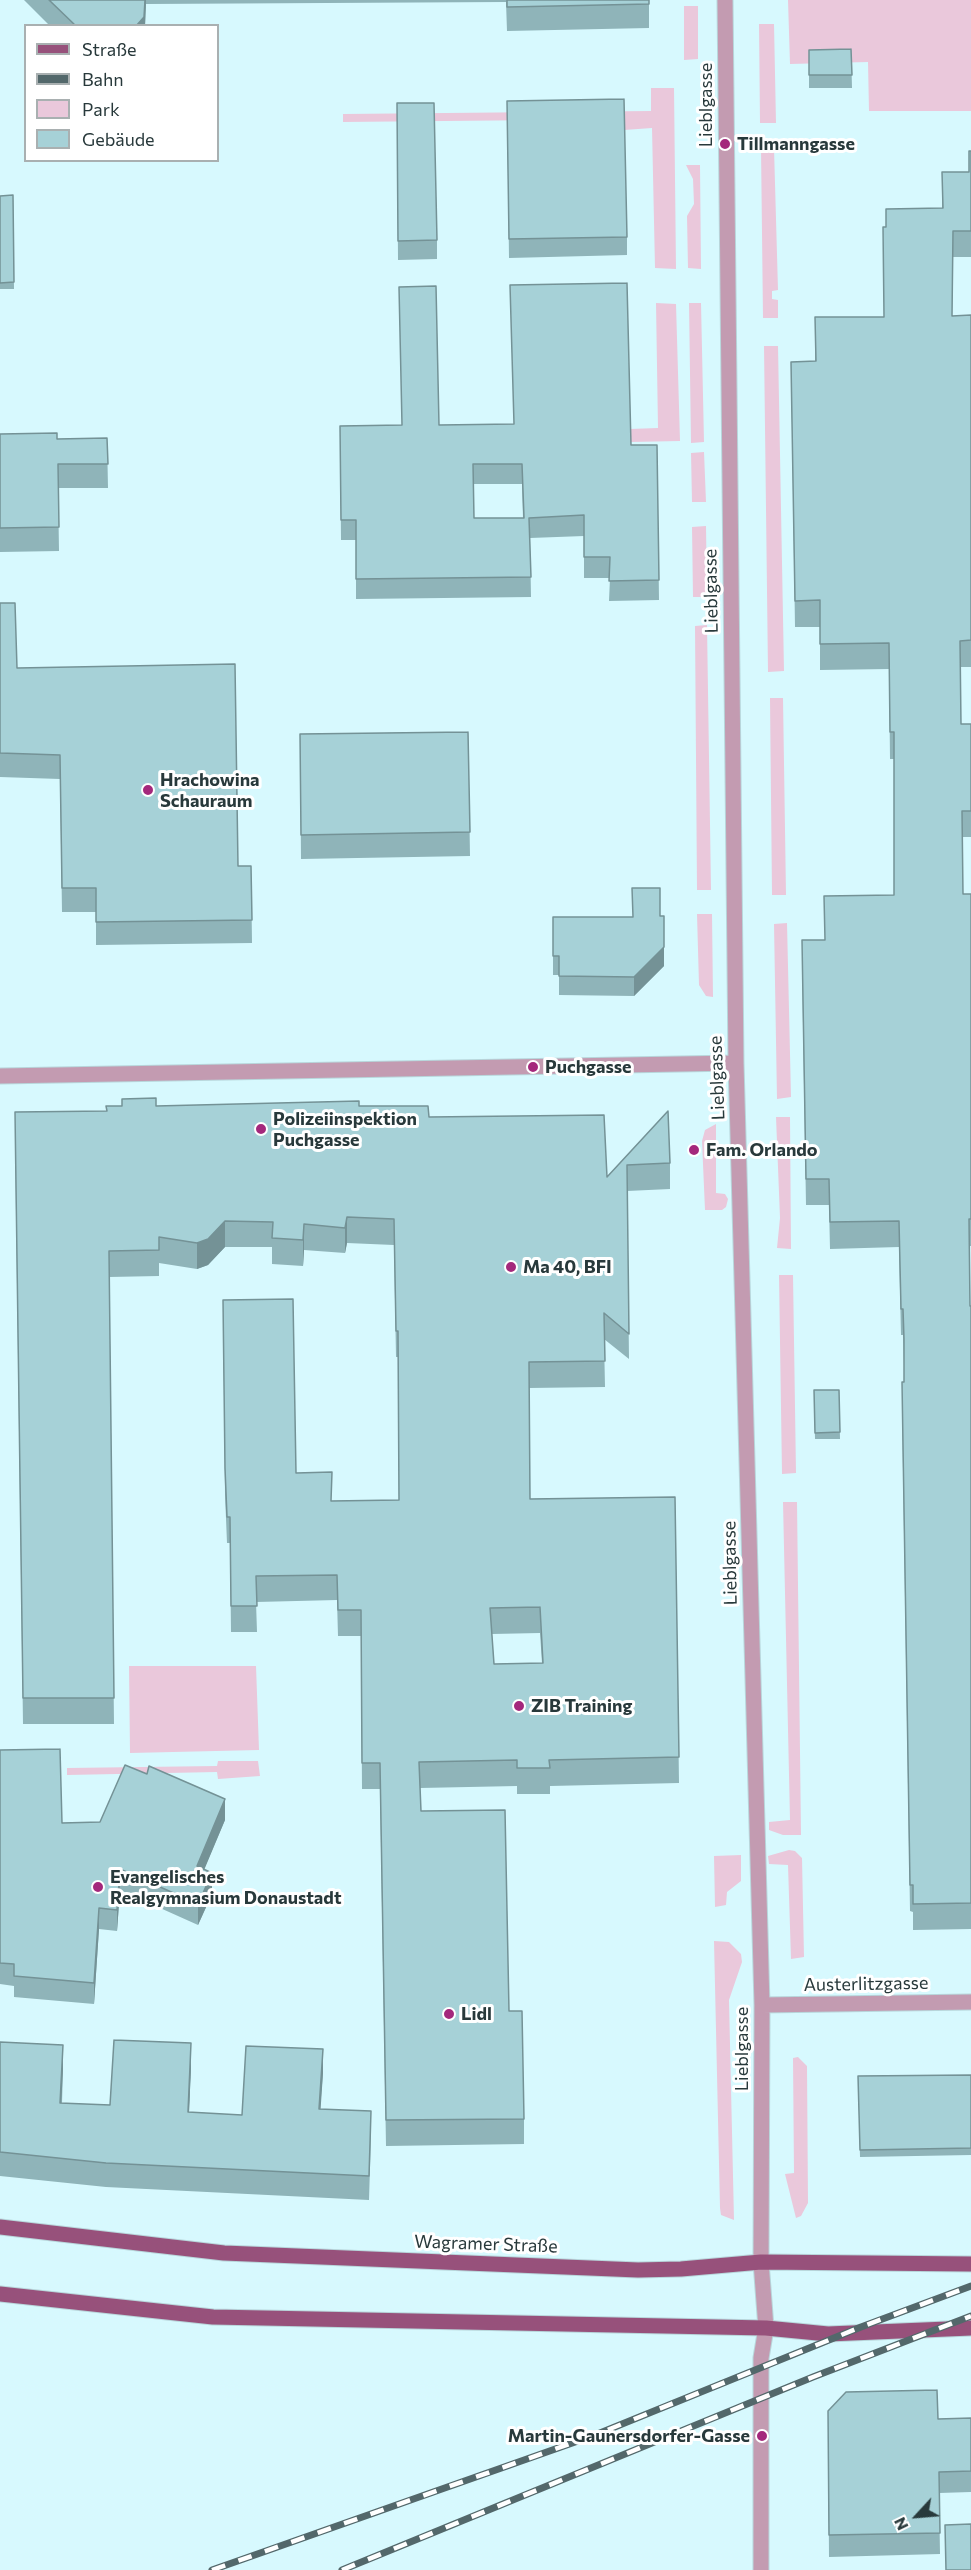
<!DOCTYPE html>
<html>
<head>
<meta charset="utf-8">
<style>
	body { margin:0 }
	#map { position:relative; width:971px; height:2570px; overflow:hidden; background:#d7f9fe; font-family:Commissioner,sans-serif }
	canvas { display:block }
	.legend { position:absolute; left:24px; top:24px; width:195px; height:138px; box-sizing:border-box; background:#fff; border:2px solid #a9b0b1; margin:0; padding:8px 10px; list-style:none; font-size:18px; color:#28393b }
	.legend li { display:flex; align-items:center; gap:12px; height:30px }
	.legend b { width:30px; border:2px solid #a9b0b1 }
	.north { position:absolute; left:887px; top:2486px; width:60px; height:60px; -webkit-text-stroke:4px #fff; paint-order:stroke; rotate:244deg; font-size:16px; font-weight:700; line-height:24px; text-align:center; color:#28393b }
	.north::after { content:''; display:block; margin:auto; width:21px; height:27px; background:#28393b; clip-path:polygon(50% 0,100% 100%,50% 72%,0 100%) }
</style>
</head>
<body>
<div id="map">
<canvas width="971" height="2570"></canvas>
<ul class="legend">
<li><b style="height:8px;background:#97517b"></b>Straße</li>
<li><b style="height:8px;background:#53686b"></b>Bahn</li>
<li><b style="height:16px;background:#eac8db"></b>Park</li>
<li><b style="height:16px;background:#a6d1d7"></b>Gebäude</li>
</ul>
<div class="north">N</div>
</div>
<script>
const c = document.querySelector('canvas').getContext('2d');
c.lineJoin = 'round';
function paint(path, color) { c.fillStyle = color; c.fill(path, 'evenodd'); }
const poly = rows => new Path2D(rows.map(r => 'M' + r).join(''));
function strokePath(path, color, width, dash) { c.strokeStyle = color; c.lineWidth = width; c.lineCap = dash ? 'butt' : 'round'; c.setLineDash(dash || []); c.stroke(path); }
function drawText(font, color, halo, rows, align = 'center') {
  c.font = font + ' Commissioner,sans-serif'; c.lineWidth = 6; c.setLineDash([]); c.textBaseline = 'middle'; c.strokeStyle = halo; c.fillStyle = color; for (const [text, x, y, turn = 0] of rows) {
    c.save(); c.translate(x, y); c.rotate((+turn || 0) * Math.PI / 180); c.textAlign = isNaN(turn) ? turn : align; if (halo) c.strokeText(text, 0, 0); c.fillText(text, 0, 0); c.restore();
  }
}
const green = poly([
	[788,0,971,0,971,111,869,111,868,62,790,64],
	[684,6,698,6,698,59,684,60],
	[759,24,774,24,776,123,760,123],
	[651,88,674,88,676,269,655,268,652,128,624,130,545,120,343,122,343,114,651,111],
	[761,148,774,148,778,290,772,291,772,299,778,300,778,318,763,318],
	[686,165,700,165,701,269,688,268,687,216,694,204,693,179],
	[656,303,676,304,680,441,630,442,630,429,658,428],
	[689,303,701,303,704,442,691,443],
	[764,346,778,346,784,671,768,672],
	[704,452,706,502,692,502,691,453],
	[706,526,707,597,693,597,692,527],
	[707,625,711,890,697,890,695,626],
	[770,698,783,698,786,895,772,895],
	[697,914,712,914,713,997,706,996,699,985],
	[787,923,791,1097,777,1099,774,924],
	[776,1117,790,1117,791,1249,777,1248,780,1218],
	[716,1124,716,1193,725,1194,728,1199,726,1207,722,1210,705,1210,702,1141,705,1130],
	[779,1275,793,1275,796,1473,782,1474],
	[783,1502,797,1502,801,1835,783,1835,769,1830,769,1822,790,1820],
	[129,1666,256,1666,259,1750,130,1753],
	[218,1761,258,1761,260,1776,218,1779,217,1772,67,1775,67,1768,217,1766],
	[789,1850,795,1851,802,1858,804,1957,791,1959,788,1865,769,1864,768,1856],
	[741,1855,741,1881,727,1892,726,1905,715,1907,714,1856],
	[714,1941,729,1942,741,1954,742,1962,729,2000,734,2220,721,2215,720,2208],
	[798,2057,807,2066,808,2203,801,2216,796,2218,785,2174,794,2173,793,2058]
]);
const minor = poly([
	[725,0,736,1063,762,2005,761,2262,766,2328,761,2358,761,2570],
	[0,1076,736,1063],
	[762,2005,971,2002]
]);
const major = poly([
	[0,2227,224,2253,638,2270,681,2269,761,2262,971,2264],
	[0,2294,213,2317,766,2328,828,2334,971,2328]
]);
const rail = poly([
	[212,2570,595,2435,861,2327,971,2286],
	[342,2570,813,2377,971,2316]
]);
const wall = poly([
	[24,0,649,0,649,28,507,31,506,2,146,4,145,26,50,26],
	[851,49,852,88,809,88,809,50],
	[507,101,627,237,627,255,509,258],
	[397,103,437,240,437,259,398,260],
	[971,151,971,257,953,257,952,316,971,315,971,667,960,667,961,724,971,724,971,837,962,837,963,894,971,894,971,1246,969,1246,970,1306,971,1306,971,1929,913,1930,913,1912,910,1911,902,1408,904,1382,904,1365,903,1335,901,1335,899,1247,830,1249,829,1205,806,1205,802,966,824,940,894,895,894,759,890,759,889,669,820,670,820,627,795,627,791,362,815,361,815,317,884,317,942,208,942,172,969,172],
	[13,195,14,289,0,289,0,196],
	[402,425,439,425,631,445,657,445,659,600,609,601,610,578,584,578,584,536,530,538,531,597,356,599,356,540,341,540,340,426],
	[473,484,522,484,523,518,474,518],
	[0,434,57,439,107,438,108,488,58,488,59,551,0,552],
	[0,603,17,668,238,866,251,866,252,943,96,945,96,912,62,912,60,779,0,777],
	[468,732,470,856,301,859,300,734],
	[660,916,664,966,634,996,559,995,559,975,553,975,553,917,632,917],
	[156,1106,359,1106,429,1117,607,1177,668,1111,670,1163,670,1189,627,1191,629,1359,604,1339,605,1387,529,1388,530,1499,675,1497,679,1783,550,1786,550,1794,517,1794,517,1786,420,1788,421,1811,509,2011,524,2119,524,2144,386,2146,380,1789,362,1789,361,1636,338,1636,337,1600,256,1602,257,1632,231,1632,230,1543,227,1543,225,1494,223,1300,296,1473,331,1501,399,1500,398,1357,396,1357,394,1245,347,1243,345,1253,304,1250,303,1266,272,1264,272,1247,225,1247,208,1265,197,1269,159,1263,159,1276,109,1277,114,1724,23,1724,15,1138,106,1111],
	[540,1633,542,1663,494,1664,492,1634],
	[814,1390,839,1390,840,1439,815,1439],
	[0,1750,62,1823,225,1820,204,1869,212,1894,198,1925,120,1890,117,1931,99,1929,94,2004,14,1997,14,1986,0,1984],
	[0,2042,63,2069,62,2103,110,2105,191,2067,189,2112,242,2115,323,2073,320,2109,371,2135,369,2200,106,2187,0,2176],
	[971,2075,971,2155,860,2157,858,2076],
	[828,2411,938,2419,971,2418,971,2492,939,2493,940,2554,829,2557]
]);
const shadedWall = poly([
	[145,0,146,0,145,26,136,26],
	[664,947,664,966,634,996,634,977],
	[347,1217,347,1243,345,1253,345,1228],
	[225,1221,225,1247,208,1265,197,1269,197,1243],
	[304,1224,304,1250,303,1266,303,1240],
	[225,1799,225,1820,197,1887,197,1866],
	[120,1869,120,1890,117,1931,117,1910],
	[212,1873,212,1894,198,1925,198,1904],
	[99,1908,99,1929,94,2004,94,1983],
	[191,2043,191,2067,188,2136,188,2112],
	[63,2045,63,2069,60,2127,60,2103],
	[323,2049,323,2073,319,2133,319,2109]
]);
const building = poly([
	[49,0,145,0,144,17,136,26,76,26,49,0],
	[507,0,649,0,649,4,507,7,507,0],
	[851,49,852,75,809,75,809,50,851,49],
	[624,99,627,237,509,239,507,101,624,99],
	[397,103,434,103,437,240,398,241,397,103],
	[969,151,971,151,971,231,953,231,952,316,971,315,971,640,960,641,961,724,971,724,971,811,962,811,963,894,971,894,971,1219,969,1219,970,1306,971,1306,971,1903,913,1904,913,1885,910,1885,902,1382,904,1382,904,1339,903,1309,901,1309,899,1221,830,1222,829,1179,806,1179,802,940,825,940,824,896,894,895,894,732,890,732,889,643,820,644,820,600,795,601,791,362,816,361,815,317,884,317,883,227,886,227,886,209,943,208,942,172,969,172,969,151],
	[13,195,14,282,0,283,0,196,13,195],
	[627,283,631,445,657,445,659,580,609,581,610,557,584,557,584,515,529,518,531,577,356,579,356,520,341,520,340,426,402,425,399,287,436,286,439,425,514,424,510,285,627,283],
	[473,464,522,464,524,518,474,518,473,464],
	[57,433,57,439,107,438,108,464,58,464,59,527,0,528,0,434,57,433],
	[0,603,15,603,17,668,235,664,238,866,251,866,252,920,96,922,96,888,62,888,60,755,0,753,0,603],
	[468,732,470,832,301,835,300,734,468,732],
	[632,888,660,888,660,916,664,916,664,947,634,977,559,976,559,956,553,956,553,917,633,917,632,888],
	[156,1098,156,1106,359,1101,359,1106,428,1106,429,1117,604,1115,607,1177,668,1111,670,1163,627,1165,629,1334,604,1313,605,1361,529,1362,530,1499,675,1497,679,1757,549,1760,550,1768,517,1768,517,1760,419,1762,421,1811,505,1810,509,2011,522,2011,524,2119,386,2120,380,1763,362,1763,361,1610,338,1610,337,1575,256,1576,257,1606,231,1606,230,1517,227,1517,225,1468,223,1300,293,1299,296,1473,332,1472,331,1501,399,1500,398,1331,396,1331,394,1219,347,1217,345,1228,304,1224,303,1240,272,1238,273,1222,225,1221,208,1239,197,1243,159,1237,159,1250,109,1251,114,1698,23,1698,15,1112,107,1111,106,1106,122,1106,122,1099,156,1098],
	[540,1607,543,1663,494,1664,490,1608,540,1607],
	[814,1390,839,1390,840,1432,815,1433,814,1390],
	[60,1749,62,1823,100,1822,125,1765,147,1774,149,1766,225,1799,197,1866,212,1873,198,1904,120,1869,117,1910,99,1908,94,1983,14,1976,14,1964,0,1963,0,1750,60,1749],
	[114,2040,191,2043,188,2112,242,2115,246,2046,323,2049,319,2109,371,2111,369,2176,106,2163,0,2152,0,2042,63,2045,60,2103,110,2105,114,2040],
	[971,2075,971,2148,860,2150,858,2076,971,2075],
	[937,2390,938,2419,971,2418,971,2471,939,2472,940,2533,829,2535,828,2411,846,2392,937,2390],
	[971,2524,971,2570,946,2570,945,2525,971,2524]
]);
const markers = [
	[725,144,6,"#a4287c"],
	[148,790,6,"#a4287c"],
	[533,1067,6,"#a4287c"],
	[261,1129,6,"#a4287c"],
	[694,1150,6,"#a4287c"],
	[511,1267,6,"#a4287c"],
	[519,1706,6,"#a4287c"],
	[98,1887,6,"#a4287c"],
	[449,2014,6,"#a4287c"],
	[762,2436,6,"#a4287c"]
];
const streetNames = [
	["Lieblgasse",706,105,-90],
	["Lieblgasse",711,591,-91],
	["Lieblgasse",717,1078,-92],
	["Lieblgasse",730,1563,-91],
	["Austerlitzgasse",866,1984,-1],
	["Lieblgasse",742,2049,-90],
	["Wagramer Straße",486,2244,2]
];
const poiNames = [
	["Tillmanngasse",737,144],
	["Hrachowina",160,780],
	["Schauraum",160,801],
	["Puchgasse",545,1067],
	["Polizeiinspektion",273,1119],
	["Puchgasse",273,1140],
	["Fam. Orlando",706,1150],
	["Ma 40, BFI",523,1267],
	["ZIB Training",531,1706],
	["Evangelisches",110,1877],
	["Realgymnasium Donaustadt",110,1898],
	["Lidl",461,2014],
	["Martin-Gaunersdorfer-Gasse",750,2436,"right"]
];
paint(green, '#eac8db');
strokePath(minor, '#b8d6db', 17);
strokePath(major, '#b8d6db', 17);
strokePath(minor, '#c39bb1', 15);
strokePath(major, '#97517b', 15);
strokePath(rail, '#53686b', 7);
strokePath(rail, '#fff', 4.5, [14]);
paint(wall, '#8fb4b9');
paint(shadedWall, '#749296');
paint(building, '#a6d1d7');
strokePath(building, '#749296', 1.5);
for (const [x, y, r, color] of markers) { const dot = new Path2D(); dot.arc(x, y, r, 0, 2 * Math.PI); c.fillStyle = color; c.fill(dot); strokePath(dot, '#fff', 2); }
drawText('18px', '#28393b', '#fff', streetNames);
drawText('bold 18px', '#28393b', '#fff', poiNames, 'left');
</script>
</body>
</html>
